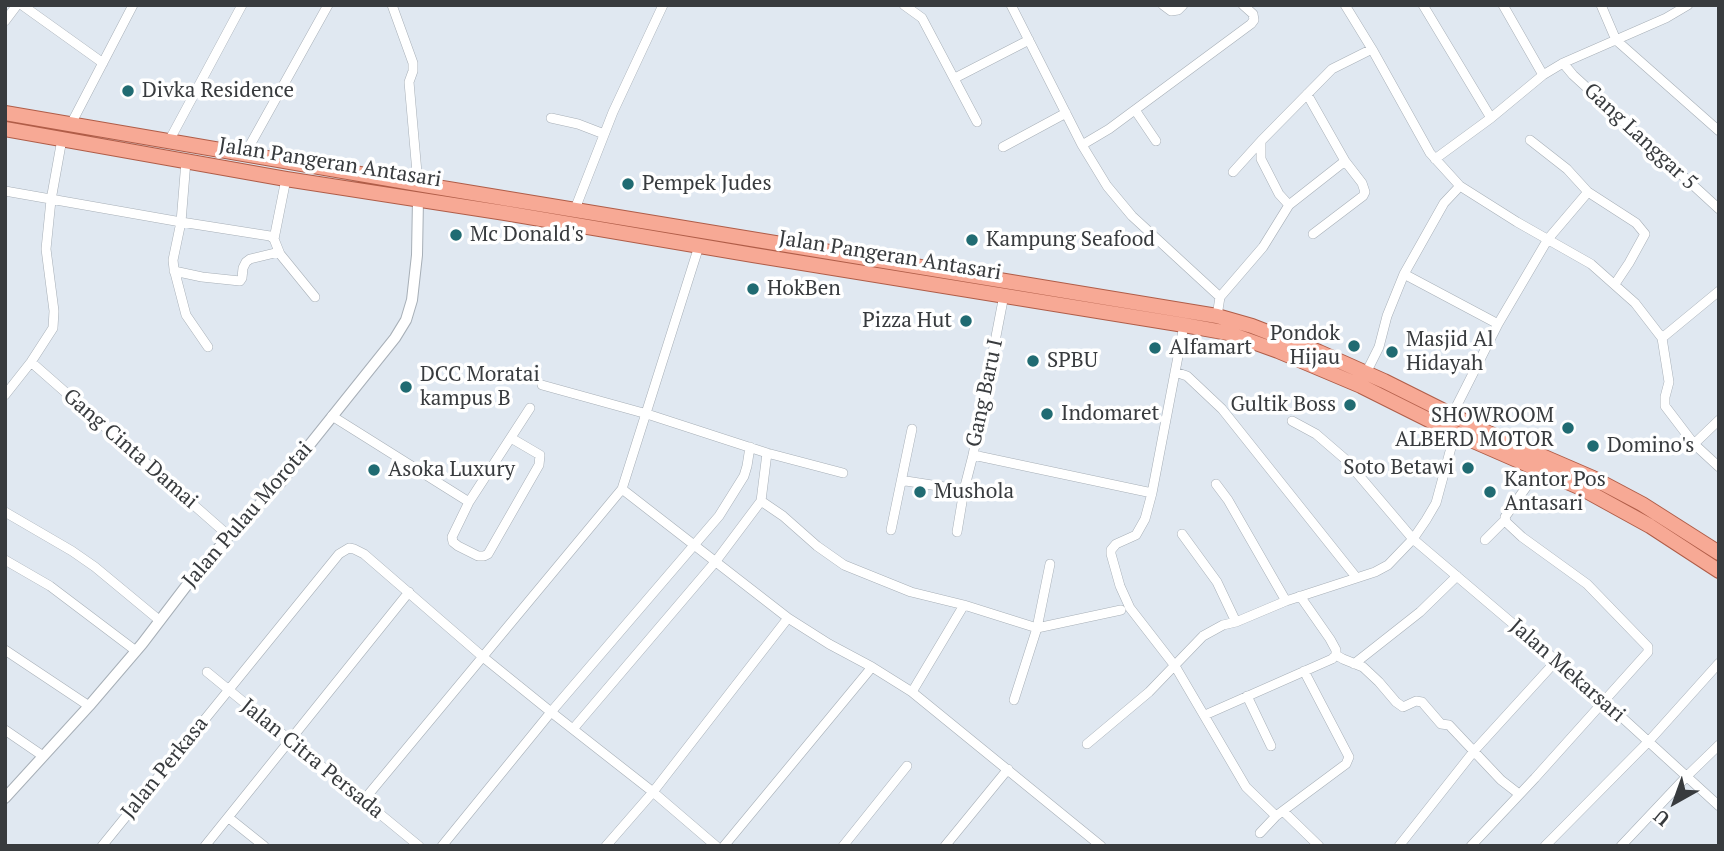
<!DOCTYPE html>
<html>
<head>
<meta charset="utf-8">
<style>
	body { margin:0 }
	#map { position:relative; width:1724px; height:851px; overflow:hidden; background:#e0e8f1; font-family:"PT Serif",serif }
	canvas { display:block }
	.frame { position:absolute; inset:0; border:7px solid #383b3e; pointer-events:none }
	.north { position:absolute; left:1640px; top:767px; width:70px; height:70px; -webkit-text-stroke:5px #fff; paint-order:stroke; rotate:220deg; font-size:19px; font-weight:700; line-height:28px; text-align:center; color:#383b3e }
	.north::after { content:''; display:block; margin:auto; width:24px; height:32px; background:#383b3e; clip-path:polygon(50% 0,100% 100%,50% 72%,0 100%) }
</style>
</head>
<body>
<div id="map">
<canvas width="1724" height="851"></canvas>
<div class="frame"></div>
<div class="north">U</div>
</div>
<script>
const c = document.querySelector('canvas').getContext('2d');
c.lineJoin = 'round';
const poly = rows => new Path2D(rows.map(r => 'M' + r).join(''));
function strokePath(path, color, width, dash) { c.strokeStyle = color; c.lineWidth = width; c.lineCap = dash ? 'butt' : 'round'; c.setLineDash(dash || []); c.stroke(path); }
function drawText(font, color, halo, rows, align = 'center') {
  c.font = font + ' "PT Serif",serif'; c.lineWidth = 7; c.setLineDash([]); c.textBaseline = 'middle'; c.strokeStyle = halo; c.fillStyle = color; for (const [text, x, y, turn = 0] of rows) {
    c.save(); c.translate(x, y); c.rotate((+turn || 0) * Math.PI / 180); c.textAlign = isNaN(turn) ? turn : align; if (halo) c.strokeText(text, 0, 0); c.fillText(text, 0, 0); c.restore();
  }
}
const minor = poly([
	[22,5,103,63],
	[392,5,413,63,413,71,409,82,418,184],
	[904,5,922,18,977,122],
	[1011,5,1082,145,1107,186,1132,216,1220,297],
	[1163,5,1171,11,1178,10,1183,5],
	[1345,5,1372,49,1430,153,1460,186,1517,222,1591,264,1635,303,1662,338,1669,382,1665,397,1665,406,1694,444,1719,467],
	[1423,5,1491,118],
	[1503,5,1543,75],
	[1601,5,1616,40,1719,131],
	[5,21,17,5],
	[1563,63,1573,75,1719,209],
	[955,78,1029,40],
	[1135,110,1156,141],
	[551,118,578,124,604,134],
	[71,124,133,5],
	[1530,140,1567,169,1588,192,1636,223,1645,234,1629,263,1615,284],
	[169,141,242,5],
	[1261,141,1261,159,1279,194,1289,205],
	[1082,145,1109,129,1251,24,1254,20,1253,14,1243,5],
	[1003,147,1066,113],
	[245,154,328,5],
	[1435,159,1491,118,1543,75,1563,63,1666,18,1688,5],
	[186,161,181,222,173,260,174,269,186,315,208,347],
	[1233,172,1261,141,1332,69,1372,49],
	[5,191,181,222,270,236,274,239,280,254,315,297],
	[575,209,613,112,663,5],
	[1313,234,1363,196,1365,192,1362,183,1345,161],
	[274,239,286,179],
	[174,271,202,277,240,281,242,278,243,268,246,262,250,259,279,252],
	[1404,274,1498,324],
	[1217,316,1220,297,1263,247,1289,205,1345,161,1307,94],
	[1184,325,1152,493,1145,519,1136,535,1116,544,1111,550,1111,554,1120,586,1130,608,1175,666,1246,787,1276,816],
	[1662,338,1719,291],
	[31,362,229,536],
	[1175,372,1187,376,1222,409,1356,577],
	[1366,373,1379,347,1387,316,1404,274,1444,203,1460,186],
	[542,385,647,414,767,453,843,473],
	[5,395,31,362,53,328,54,311,46,249,51,200,62,139],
	[1452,415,1498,324,1548,239,1588,192],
	[332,416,469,502],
	[1292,421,1316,434,1345,459,1413,539,1426,520,1436,503,1455,433],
	[511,438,540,455,539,465,488,554,484,556,478,556,458,546,453,542,452,537,469,502,530,408],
	[1694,444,1719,420],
	[973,455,1152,493],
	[901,482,906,481,964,490],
	[1216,484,1228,500,1286,601],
	[622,489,788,618,829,644,872,667,912,692,1101,846],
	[761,501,783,516,817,546,844,565,911,592,964,605,1037,628,1121,610],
	[5,512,72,551,95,567,159,620],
	[891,530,912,429],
	[957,532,964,490,973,455,1004,295],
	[1182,534,1217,582,1236,622],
	[1485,540,1505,520],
	[5,560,50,586,136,651],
	[5,650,89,706],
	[1336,655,1343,659,1363,667,1379,682,1396,702,1403,707,1416,701,1422,702,1441,724,1449,725,1501,780,1519,794],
	[1354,664,1420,612,1457,576],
	[207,672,419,846],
	[912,692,964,605],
	[1247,696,1271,746],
	[1014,700,1037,628,1050,564],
	[1205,715,1332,659,1336,655,1336,650,1330,639,1300,596],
	[573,729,716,561,761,501,767,453],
	[5,730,43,756],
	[1087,744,1149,692,1203,636,1223,625,1236,622,1286,601,1375,572,1388,565,1413,539,1604,701,1719,806],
	[363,801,622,489,699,246],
	[1283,811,1319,846],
	[229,818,264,846],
	[1260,833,1276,816,1346,764,1349,757,1304,671],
	[102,846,339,554,349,548,354,549,364,554,483,657,551,712,653,792,716,846],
	[205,846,409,592],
	[442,846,551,712,719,516,744,476,747,466,750,447],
	[606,846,653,792,788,618],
	[724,846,872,667],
	[843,846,907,766],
	[945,846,1008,769],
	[1399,846,1474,751,1556,661],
	[1471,846,1535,778,1648,652,1648,647,1587,584,1522,537,1506,522,1505,517,1539,469],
	[1545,846,1649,741,1719,663],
	[1621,846,1687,776,1719,745]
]);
const tertiary = poly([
	[5,798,89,706,142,644,190,581,229,536,283,480,295,463,395,338,406,320,412,300,417,255,418,199]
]);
const primary = poly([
	[5,113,418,184,1217,316,1252,326,1319,352,1384,381,1484,431,1593,478,1642,504,1719,553],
	[5,129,286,179,505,213,753,255,1184,325,1228,333,1278,351,1361,386,1455,433,1581,488,1650,526,1719,571]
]);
const markers = [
	[128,91,7,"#206b72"],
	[628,184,7,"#206b72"],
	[456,235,7,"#206b72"],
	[972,240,7,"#206b72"],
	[753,289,7,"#206b72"],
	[966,321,7,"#206b72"],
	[1354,346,7,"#206b72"],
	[1155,348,7,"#206b72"],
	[1392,352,7,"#206b72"],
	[1033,361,7,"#206b72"],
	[406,387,7,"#206b72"],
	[1350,405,7,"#206b72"],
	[1047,414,7,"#206b72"],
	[1568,428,7,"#206b72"],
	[1593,446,7,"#206b72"],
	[1468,468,7,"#206b72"],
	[374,470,7,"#206b72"],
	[920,492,7,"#206b72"],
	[1490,492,7,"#206b72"]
];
const poiNames = [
	["Divka Residence",142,91],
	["Pempek Judes",642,184],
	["Mc Donald's",470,235],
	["Kampung Seafood",986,240],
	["HokBen",767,289],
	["Pizza Hut",952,321,"right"],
	["Pondok",1340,334,"right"],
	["Hijau",1340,358,"right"],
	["Masjid Al",1406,340],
	["Hidayah",1406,364],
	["Alfamart",1169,348],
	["SPBU",1047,361],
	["DCC Moratai",420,375],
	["kampus B",420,399],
	["Gultik Boss",1336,405,"right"],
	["Indomaret",1061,414],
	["SHOWROOM",1554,416,"right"],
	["ALBERD MOTOR",1554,440,"right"],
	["Domino's",1607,446],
	["Soto Betawi",1454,468,"right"],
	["Asoka Luxury",388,470],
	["Kantor Pos",1504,480],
	["Antasari",1504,504],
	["Mushola",934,492]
];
const streetNames = [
	["Gang Langgar 5",1640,137,43],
	["Jalan Pangeran Antasari",330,163,9],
	["Jalan Pangeran Antasari",890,256,9],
	["Gang Baru I",985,393,-78],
	["Gang Cinta Damai",130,449,41],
	["Jalan Pulau Morotai",248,515,-49],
	["Jalan Mekarsari",1567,671,41],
	["Jalan Citra Persada",312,759,39],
	["Jalan Perkasa",165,768,-51]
];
strokePath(minor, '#a7afb7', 10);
strokePath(tertiary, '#a7afb7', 12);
strokePath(primary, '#b05d48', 16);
strokePath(minor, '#fff', 9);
strokePath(tertiary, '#fff', 10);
strokePath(primary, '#f7a995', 14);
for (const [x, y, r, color] of markers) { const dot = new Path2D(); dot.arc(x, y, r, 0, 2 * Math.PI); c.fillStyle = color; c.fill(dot); strokePath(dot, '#fff', 2.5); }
drawText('21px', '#383b3e', '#fff', poiNames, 'left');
drawText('21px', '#383b3e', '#fff', streetNames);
</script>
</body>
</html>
